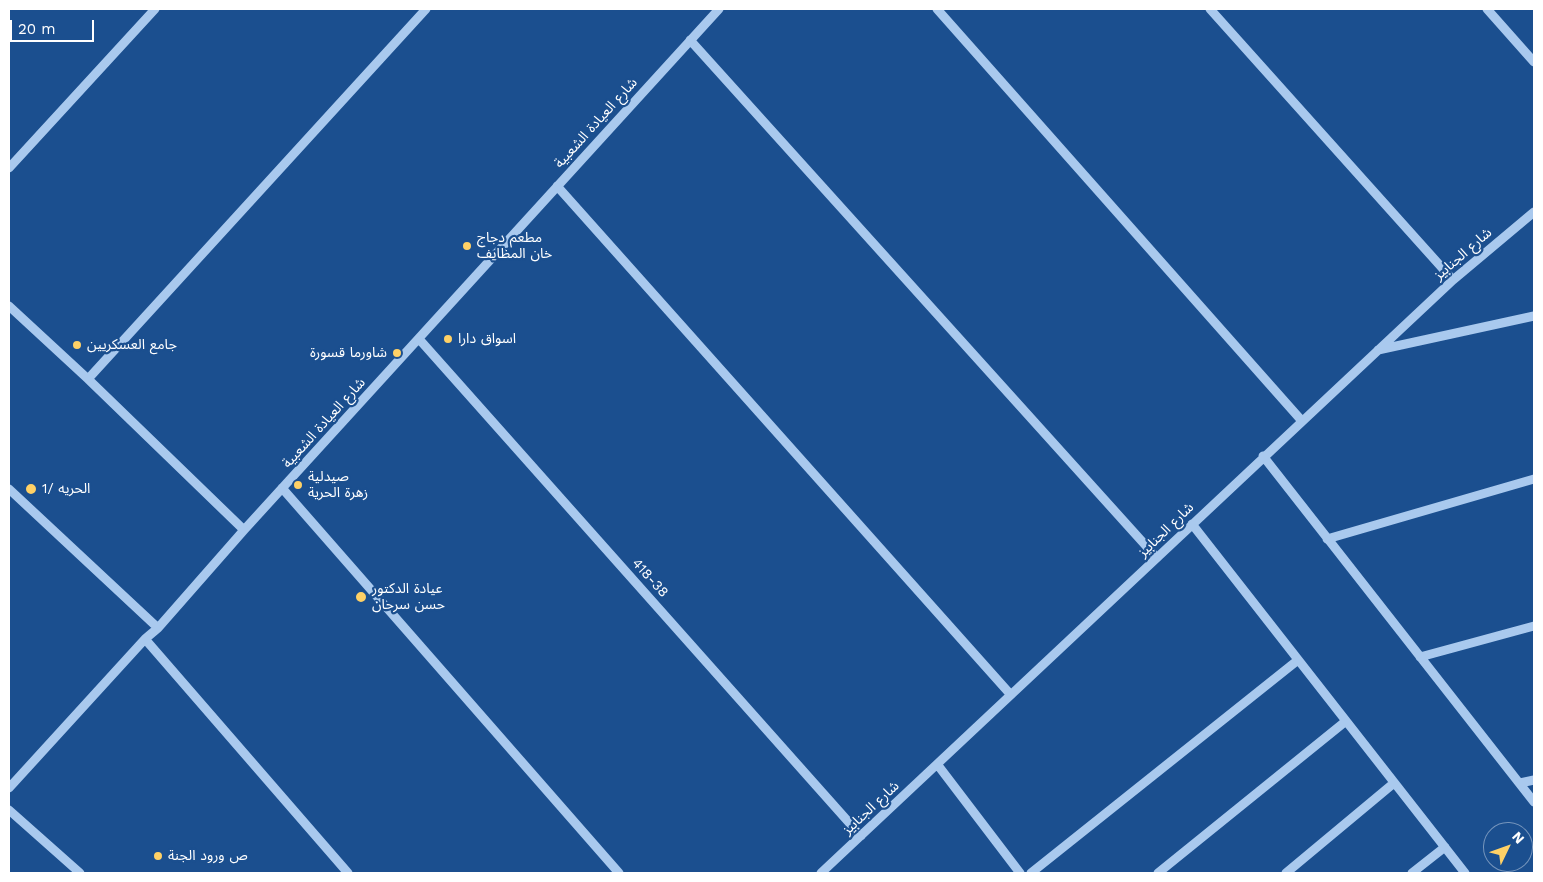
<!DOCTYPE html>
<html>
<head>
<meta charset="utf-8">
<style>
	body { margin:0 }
	#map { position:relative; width:1543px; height:882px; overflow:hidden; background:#1b4f8f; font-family:"Work Sans",sans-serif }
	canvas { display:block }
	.frame { position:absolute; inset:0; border:10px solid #fff; pointer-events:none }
	.north { position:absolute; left:1483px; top:822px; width:50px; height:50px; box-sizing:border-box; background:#1b4f8f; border:1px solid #7695bc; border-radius:50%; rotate:48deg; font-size:14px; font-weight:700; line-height:20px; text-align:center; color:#fff }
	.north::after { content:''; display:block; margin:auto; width:18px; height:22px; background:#ffd166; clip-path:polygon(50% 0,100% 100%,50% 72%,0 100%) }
	.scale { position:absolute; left:10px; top:20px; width:84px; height:22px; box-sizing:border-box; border:2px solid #fff; border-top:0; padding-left:6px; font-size:15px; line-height:18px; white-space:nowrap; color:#fff; -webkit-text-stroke:4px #1b4f8f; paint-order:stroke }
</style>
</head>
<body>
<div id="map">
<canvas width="1543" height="882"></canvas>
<div class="frame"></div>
<div class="north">N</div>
<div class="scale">20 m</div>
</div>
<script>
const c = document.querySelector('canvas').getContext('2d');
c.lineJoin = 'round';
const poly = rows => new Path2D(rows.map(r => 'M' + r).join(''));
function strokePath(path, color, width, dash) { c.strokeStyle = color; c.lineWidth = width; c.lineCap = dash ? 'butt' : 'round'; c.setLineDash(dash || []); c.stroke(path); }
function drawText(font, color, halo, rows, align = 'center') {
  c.font = font + ' "Work Sans","Noto Sans Arabic",sans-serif'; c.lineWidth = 4.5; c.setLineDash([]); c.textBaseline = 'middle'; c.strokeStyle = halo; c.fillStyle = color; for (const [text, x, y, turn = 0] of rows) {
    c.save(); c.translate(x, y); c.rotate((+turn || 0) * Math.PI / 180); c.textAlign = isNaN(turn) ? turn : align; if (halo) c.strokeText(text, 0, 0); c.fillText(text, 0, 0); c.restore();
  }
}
const minor = poly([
	[937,9,1302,421],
	[1210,9,1453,280],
	[1487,9,1534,62],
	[690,40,1157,558],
	[9,168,155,9],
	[557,186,1011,695],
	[9,306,88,379,244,530],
	[419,339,861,836],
	[1378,350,1534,316],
	[88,379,426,9],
	[1263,456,1534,802],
	[282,488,619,873],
	[9,489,158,628],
	[1192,524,1465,873],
	[1327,539,1534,479],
	[145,639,348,873],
	[1420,657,1534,626],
	[937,764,1020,873],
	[1520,783,1534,780],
	[9,788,145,639,158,628,244,530,719,9],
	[9,810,80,873],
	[821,873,1453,280,1534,212],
	[1031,873,1298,660],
	[1158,873,1346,721],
	[1286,873,1394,783],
	[1412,873,1445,847]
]);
const markers = [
	[467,246,5,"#ffd166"],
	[448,339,5,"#ffd166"],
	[77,345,5,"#ffd166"],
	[397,353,5,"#ffd166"],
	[298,485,5,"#ffd166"],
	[31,489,6,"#ffd166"],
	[361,597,6,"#ffd166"],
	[158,856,5,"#ffd166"]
];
const streetNames = [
	["شارع العيادة الشعبية",596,123,-48],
	["شارع الجنابيز",1463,254,-41],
	["شارع العيادة الشعبية",324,423,-48],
	["شارع الجنابيز",1166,530,-44],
	["418-38",650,578,48],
	["شارع الجنابيز",871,808,-43]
];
const poiNames = [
	["مطعم دجاج",477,238],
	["خان المظايف",477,254],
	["اسواق دارا",458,339],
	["جامع العسكريين",87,345],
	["شاورما قسورة",387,353,"right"],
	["صيدلية",308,477],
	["زهرة الحرية",308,493],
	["الحريه /1",42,489],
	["عيادة الدكتور",372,589],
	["حسن سرحان",372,605],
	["ص ورود الجنة",168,856]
];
strokePath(minor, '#a9c9ee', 9);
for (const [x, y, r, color] of markers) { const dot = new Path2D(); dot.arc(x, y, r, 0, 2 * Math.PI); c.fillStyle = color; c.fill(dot); strokePath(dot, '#1b4f8f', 2); }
drawText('14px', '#fff', '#1b4f8f', streetNames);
drawText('14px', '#fff', '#1b4f8f', poiNames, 'left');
</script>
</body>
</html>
